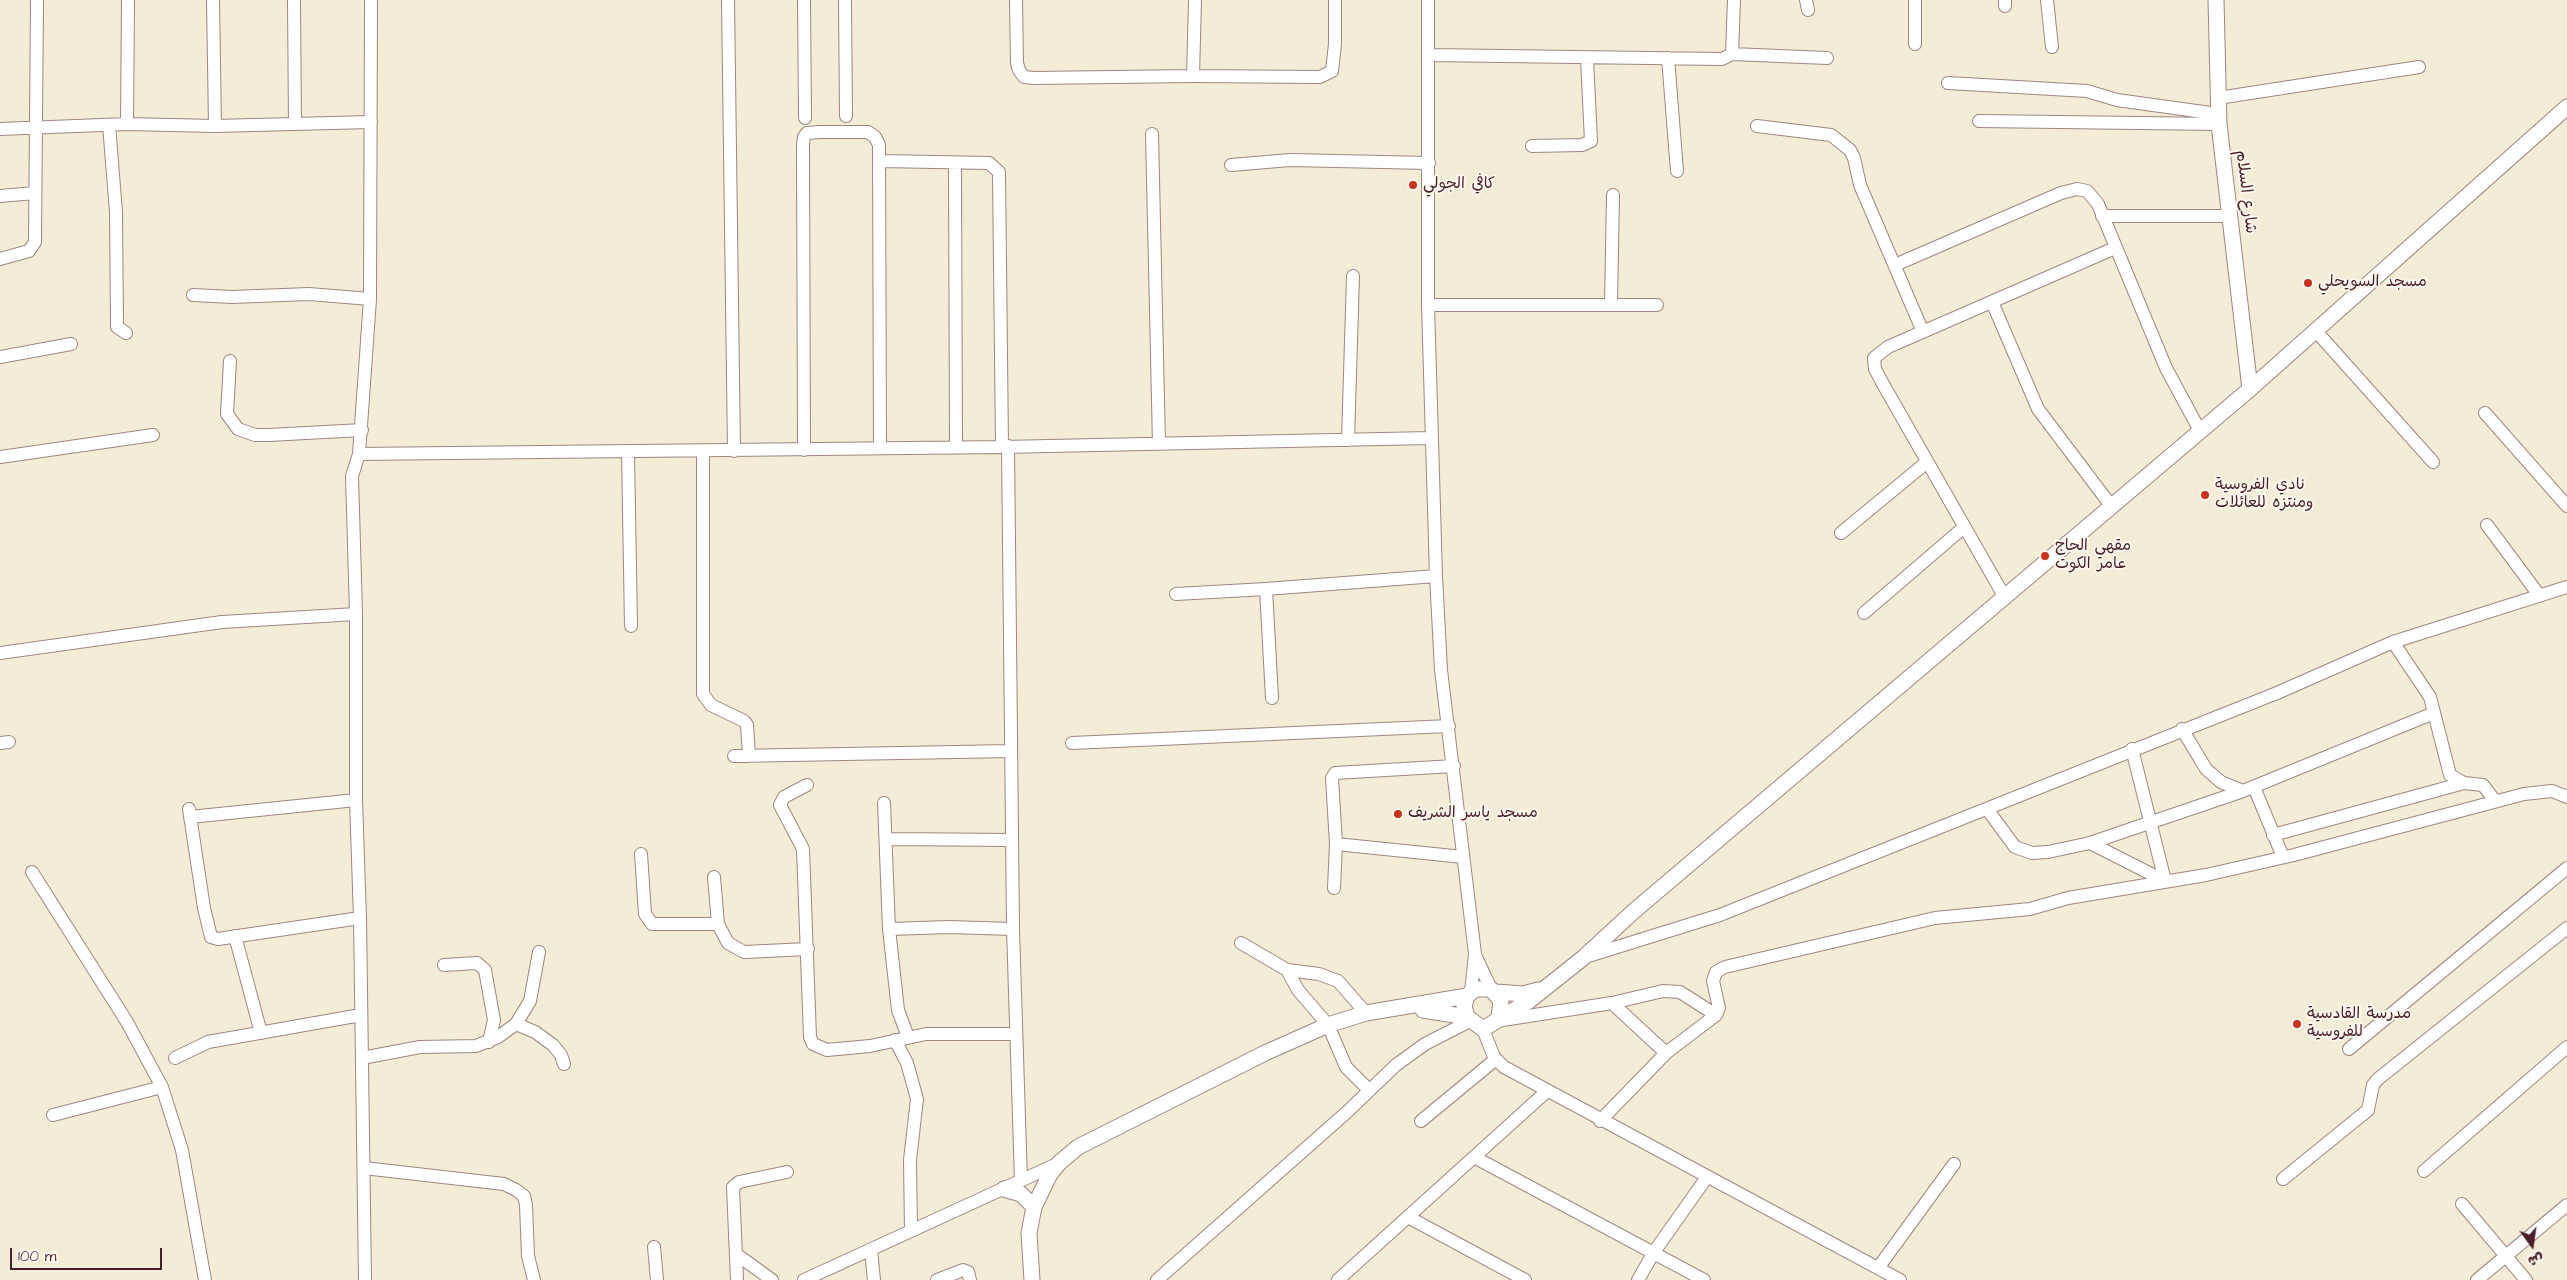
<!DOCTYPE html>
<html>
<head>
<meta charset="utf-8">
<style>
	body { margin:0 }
	#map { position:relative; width:2567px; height:1280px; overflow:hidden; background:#f3ecd6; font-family:"Architects Daughter","Playpen Sans Arabic",sans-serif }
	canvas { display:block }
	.north { position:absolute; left:2507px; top:1220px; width:50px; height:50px; -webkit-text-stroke:4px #fbf7ec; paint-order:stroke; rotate:166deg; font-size:14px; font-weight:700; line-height:20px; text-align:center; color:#4a1f2b }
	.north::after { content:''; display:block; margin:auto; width:18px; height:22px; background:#4a1f2b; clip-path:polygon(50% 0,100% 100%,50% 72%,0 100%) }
	.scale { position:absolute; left:10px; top:1248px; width:152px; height:22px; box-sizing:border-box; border:2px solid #4a1f2b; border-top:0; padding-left:6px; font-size:15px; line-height:18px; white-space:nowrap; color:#4a1f2b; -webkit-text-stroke:4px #fbf7ec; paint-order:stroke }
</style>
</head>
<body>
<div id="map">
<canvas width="2567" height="1280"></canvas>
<div class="north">ش</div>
<div class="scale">100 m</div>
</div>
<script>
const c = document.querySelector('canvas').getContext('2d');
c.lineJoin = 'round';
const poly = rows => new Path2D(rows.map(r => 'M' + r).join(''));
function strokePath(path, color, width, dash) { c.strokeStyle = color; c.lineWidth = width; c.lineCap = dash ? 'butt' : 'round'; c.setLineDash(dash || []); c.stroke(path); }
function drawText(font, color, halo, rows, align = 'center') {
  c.font = font + ' "Architects Daughter","Playpen Sans Arabic",sans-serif'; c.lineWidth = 4; c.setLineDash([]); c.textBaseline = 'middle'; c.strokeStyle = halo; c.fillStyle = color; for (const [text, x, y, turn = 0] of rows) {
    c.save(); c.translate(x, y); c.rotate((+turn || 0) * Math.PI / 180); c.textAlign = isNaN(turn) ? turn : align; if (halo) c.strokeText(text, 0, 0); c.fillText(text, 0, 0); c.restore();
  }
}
const minor = poly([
	[213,0,215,126],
	[294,0,295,124],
	[371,0,370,299,359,454,1002,447,1430,438],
	[728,0,734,451],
	[804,0,805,118],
	[845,0,846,116],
	[1016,0,1017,63,1019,70,1024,77,1034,78,1193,76,1320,77,1332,71,1335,44,1335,0],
	[1428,0,1428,305,1436,576,1441,670,1475,954,1471,992],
	[1806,0,1808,10],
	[1915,0,1915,44],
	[2047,0,2052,47],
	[2005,6,2005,0],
	[1732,54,1734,0],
	[1429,55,1722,59,1732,54,1827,58],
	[1668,58,1677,171],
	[1193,76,1195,0],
	[1948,83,2087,91,2117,100,2218,114],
	[2218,98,2419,67],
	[1979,121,2219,124],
	[127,124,128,0],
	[109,125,116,212,117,327,126,333],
	[1757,126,1831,135,1850,150,1854,158,1860,185,1923,332],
	[0,129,127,124,215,126,371,122],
	[1152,134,1159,444],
	[1532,146,1582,145,1591,141,1587,59],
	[881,161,989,163,999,172,1002,447],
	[955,163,956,447],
	[1231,165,1290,160,1429,163],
	[0,196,35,193],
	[2102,216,2230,216],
	[0,259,29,251,35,242,37,0],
	[1895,265,2061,193,2077,189,2087,191,2098,204,2166,368,2200,431],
	[193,295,232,297,309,294,370,299],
	[1992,302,2038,409,2112,507],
	[1428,305,1657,305],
	[1611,305,1613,195],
	[2315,330,2433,462],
	[0,357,71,344],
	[230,361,227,414,238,429,255,435,269,435,362,430],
	[2485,413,2567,506],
	[1348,440,1353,276],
	[1008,446,1013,929,1021,1181],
	[804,450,803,144,804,137,807,133,819,132,868,132,875,137,879,145,880,448],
	[703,451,703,694,711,705,744,721,747,725,749,756],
	[628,452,631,626],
	[359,454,352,476,356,614,356,800,360,918,365,1280],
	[0,457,153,435],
	[2487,525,2539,595],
	[1841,533,1927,462],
	[1176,594,1266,589],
	[2004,596,1883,384,1875,369,1874,358,1888,347,2115,248],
	[1864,613,1963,528],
	[2393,642,2430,697,2450,775,2464,783,2483,785,2495,801],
	[0,653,222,622,356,614],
	[1272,698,1266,589,1436,576],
	[2182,729,2206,769,2221,782,2243,791],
	[0,743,9,742],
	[1072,743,1449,726],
	[734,756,1011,751],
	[1454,766,1335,773,1332,778,1336,844,1463,857],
	[807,785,784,797,780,805,803,849,810,1037,813,1044,827,1050,870,1046,926,1034,1015,1034],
	[2254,787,2283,857],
	[884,803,889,929],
	[189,809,204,908,211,937,218,939,360,918],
	[1987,809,2015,847,2032,853,2048,852,2090,843,2243,791,2434,713],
	[190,817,356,800],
	[2273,835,2464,783],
	[886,839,1012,840],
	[2090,843,2165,881,2132,749],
	[641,854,645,914,652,924,718,924,728,943,744,952,808,949],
	[32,872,127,1022,162,1087,182,1150,205,1280],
	[714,877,718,924],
	[1334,888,1336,844],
	[235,936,261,1033],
	[1241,943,1287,970,1319,974,1338,981,1366,1013],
	[1476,957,1491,989],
	[1585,957,1720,915,2277,693,2393,642,2567,587],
	[444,965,477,963,485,970,494,1020,489,1042],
	[1287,970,1298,990,1328,1025,1346,1067,1369,1090],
	[1612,1003,1666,1053],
	[1496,1021,1612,1003,1663,991,1680,992,1716,1015],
	[516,1024,535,1032,553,1045,561,1055,564,1064],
	[1483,1029,1494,1057,1504,1067,1900,1280],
	[908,1037,898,1010,889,929,949,927,1013,929],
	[895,1040,907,1063,917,1099,910,1160,911,1230],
	[2349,1049,2567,868],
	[175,1058,208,1042,361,1015],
	[362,1058,420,1047,476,1046,498,1037,516,1024,530,1001,539,952],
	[53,1115,162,1087],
	[1421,1121,1496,1059],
	[1600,1121,1666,1053,1716,1015,1719,1008,1713,981,1716,972,1725,967,1935,918,2030,909,2068,898,2206,875,2294,855,2524,794,2552,791,2567,797],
	[1474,1157,1704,1280],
	[364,1168,504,1184,516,1190,524,1196,526,1205,528,1256,534,1280],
	[2424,1171,2567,1047],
	[2283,1179,2368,1110,2373,1085,2378,1079,2567,928],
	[2462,1204,2526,1280],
	[1408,1217,1525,1280],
	[654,1247,657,1280],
	[871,1250,874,1280],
	[736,1254,772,1280],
	[1878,1268,1954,1164],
	[737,1280,733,1187,739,1182,787,1172],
	[804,1280,1057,1164],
	[937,1280,963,1270,968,1272,970,1280],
	[1157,1280,1347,1112,1396,1065,1425,1044,1470,1021],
	[1338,1280,1546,1092],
	[1638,1280,1654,1252,1707,1177],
	[2477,1280,2567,1205]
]);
const major = poly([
	[2216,0,2219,124,2250,389],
	[1496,992,1523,994,1538,990],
	[1423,1010,1467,1017],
	[1499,1017,1501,1001,1491,989,1475,989,1467,996,1464,1006,1467,1017,1483,1029,1529,1001,1583,958,1634,911,2250,389,2567,107],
	[1004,1189,1021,1194,1034,1207],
	[1032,1280,1029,1233,1034,1207,1050,1174,1059,1163,1078,1147,1265,1053,1328,1025,1366,1013,1467,996]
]);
const markers = [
	[1413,185,5,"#c8321e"],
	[2308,283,5,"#c8321e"],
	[2205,495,5,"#c8321e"],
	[2045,556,5,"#c8321e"],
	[1398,814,5,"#c8321e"],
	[2297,1024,5,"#c8321e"]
];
const poiNames = [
	["كافي الجولي",1423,185],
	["مسجد السويحلي",2318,283],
	["نادي الفروسية",2215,486],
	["ومنتزه للعائلات",2215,504],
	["مقهي الحاج",2055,547],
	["عامر الكوت",2055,565],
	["مسجد ياسر الشريف",1408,814],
	["مدرسة القادسية",2307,1015],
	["للفروسية",2307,1033]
];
const streetNames = [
	["شارع السلام",2245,192,83]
];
strokePath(minor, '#9e8680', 14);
strokePath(major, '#9e8680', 17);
strokePath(minor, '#fff', 12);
strokePath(major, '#fff', 15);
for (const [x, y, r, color] of markers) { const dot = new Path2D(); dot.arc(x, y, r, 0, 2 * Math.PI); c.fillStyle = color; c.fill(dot); strokePath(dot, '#fbf7ec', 2); }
drawText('16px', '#4a1f2b', '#fbf7ec', poiNames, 'left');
drawText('16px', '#4a1f2b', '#fbf7ec', streetNames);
</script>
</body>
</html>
